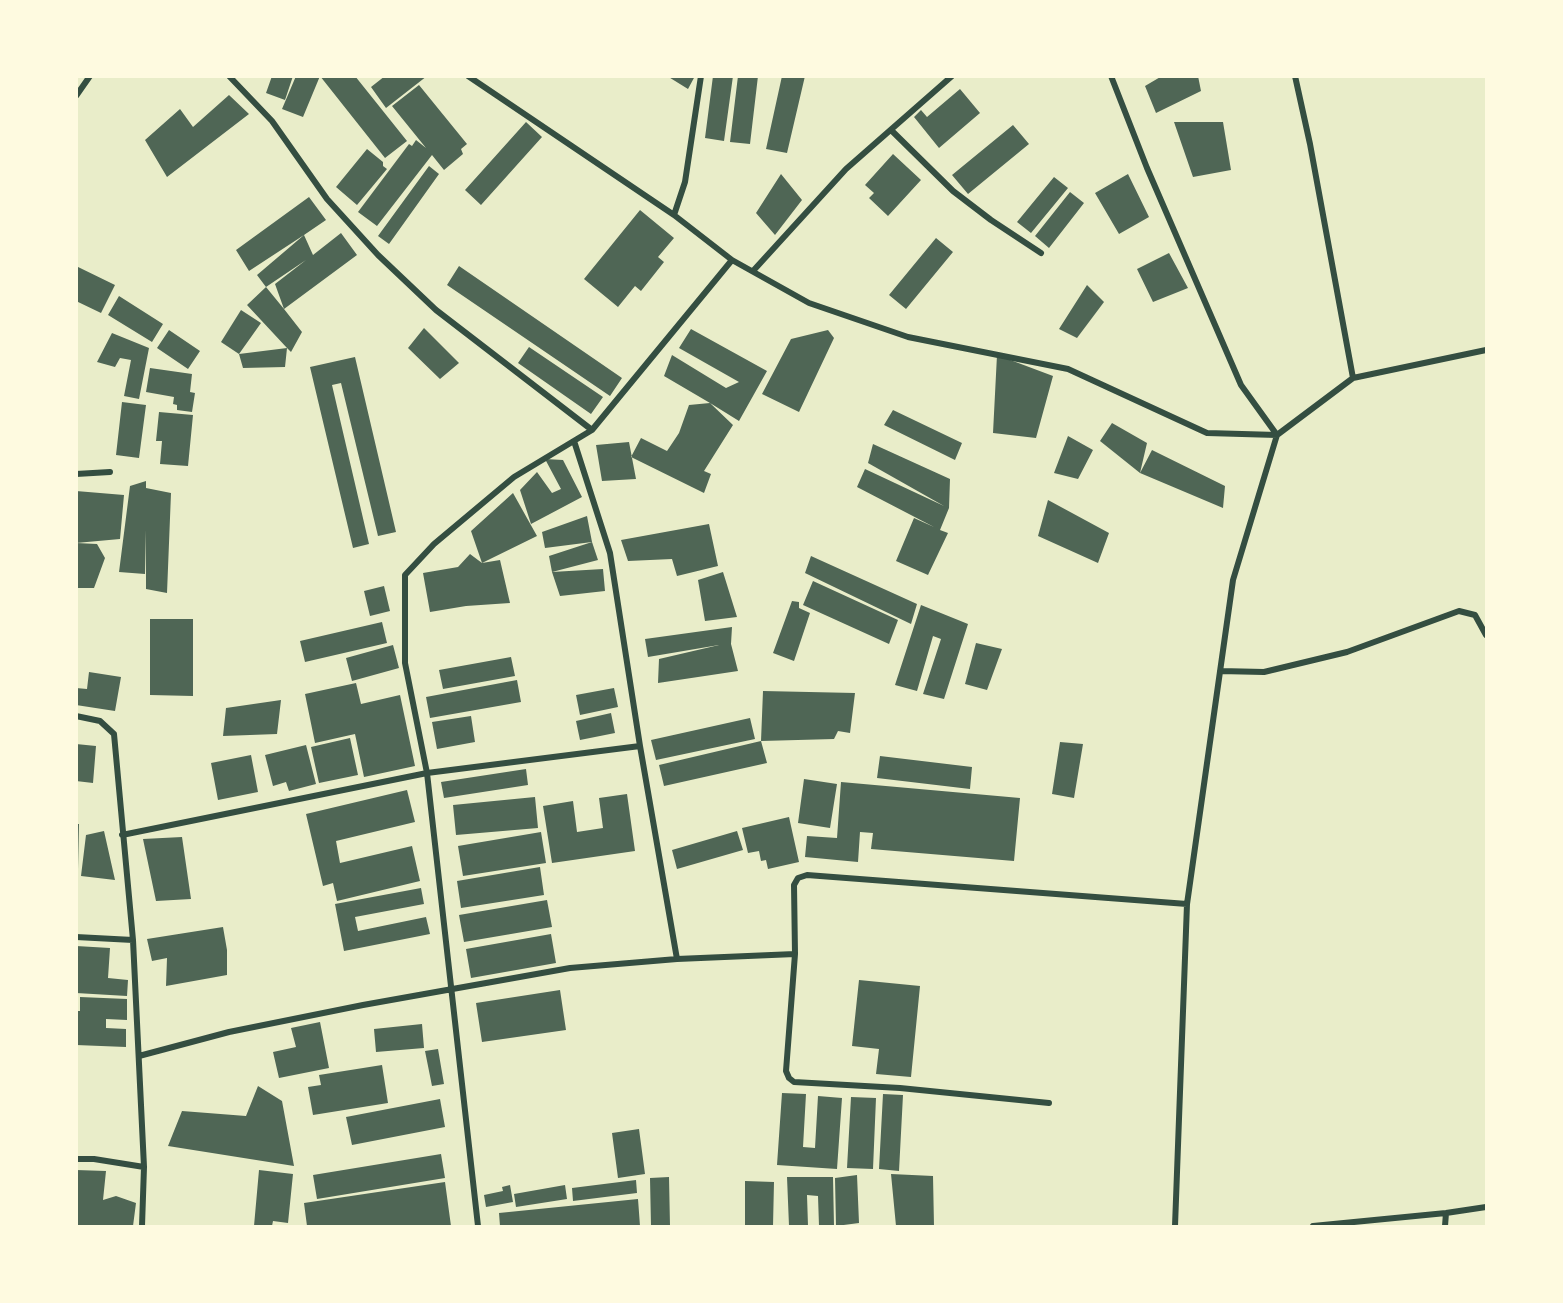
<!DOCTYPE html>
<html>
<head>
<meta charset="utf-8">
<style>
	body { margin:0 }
	#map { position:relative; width:1563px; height:1303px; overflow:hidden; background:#e9edc9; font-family:"PT Sans Narrow",sans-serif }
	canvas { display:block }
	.frame { position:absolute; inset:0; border:78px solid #fefae0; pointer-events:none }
</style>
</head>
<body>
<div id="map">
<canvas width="1563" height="1303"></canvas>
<div class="frame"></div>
</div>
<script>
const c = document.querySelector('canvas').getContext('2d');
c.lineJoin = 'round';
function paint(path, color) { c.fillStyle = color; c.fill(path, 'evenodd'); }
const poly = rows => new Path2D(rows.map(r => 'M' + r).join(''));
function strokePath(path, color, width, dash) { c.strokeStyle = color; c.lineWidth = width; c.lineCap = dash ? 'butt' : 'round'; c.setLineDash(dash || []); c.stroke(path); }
const building = poly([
	[272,76,293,76,285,100,266,93],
	[296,76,320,76,303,117,282,109],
	[320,76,355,76,407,141,385,158],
	[385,76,427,76,386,108,371,87],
	[667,76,695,76,688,89],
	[713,76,733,76,724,141,705,138],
	[738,76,758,76,750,144,730,142],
	[782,76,805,76,787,153,766,149],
	[1162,76,1198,76,1201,91,1156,113,1145,86],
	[419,85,467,144,461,149,463,154,444,170,432,155,377,226,358,212,409,144,412,146,416,140,426,148,392,106],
	[960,89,980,113,939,148,914,117,921,110,927,117],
	[229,95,249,114,167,177,145,140,180,109,193,127],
	[526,122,542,137,481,205,465,190],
	[1174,122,1223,122,1231,170,1193,177],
	[1013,125,1029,144,968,194,952,175],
	[367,149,383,162,383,166,387,169,357,205,336,187],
	[893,154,921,180,888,216,869,198,874,193,865,185],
	[429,166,439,174,389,244,378,236],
	[781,174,802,200,775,235,756,213],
	[1128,174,1149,217,1119,234,1095,193],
	[1054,177,1068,188,1031,233,1017,222],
	[1070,192,1084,203,1049,248,1035,236],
	[309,197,326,220,304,235,313,255,341,233,357,255,284,309,302,332,291,352,287,348,285,367,243,368,239,354,287,348,247,305,266,287,284,309,275,284,306,260,266,287,257,275,304,235,249,271,236,250],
	[640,210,674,238,658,257,664,262,641,291,635,286,618,307,584,279],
	[936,238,953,252,906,309,889,295],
	[1169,253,1188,288,1153,302,1137,269],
	[76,266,115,285,101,313,76,301],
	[459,266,622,378,610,396,447,285],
	[1087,285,1104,302,1077,338,1059,329],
	[119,296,163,324,152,342,108,315],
	[241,310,261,323,239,354,221,342],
	[424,328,459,363,440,379,408,348],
	[691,329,767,371,739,421,710,403,733,425,704,471,711,474,704,493,631,457,641,438,667,451,679,433,689,405,710,403,664,376,672,355,726,388,739,382,679,348],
	[169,330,200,351,188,369,157,348],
	[828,330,834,338,799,412,762,394,791,339],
	[112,333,149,348,139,399,124,396,131,360,120,358,115,367,97,362],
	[529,347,603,397,591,414,518,363],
	[997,355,1053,376,1036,438,993,433],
	[355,357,396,532,378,536,341,383,332,385,369,544,353,548,310,367],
	[150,368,192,374,190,392,195,393,192,412,177,410,177,405,173,404,174,397,146,392],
	[122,402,146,405,139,458,116,455],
	[893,410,962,443,955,460,884,425],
	[159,412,193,415,188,466,160,464,162,441,156,441],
	[1112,423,1147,443,1140,473,1152,450,1225,486,1223,508,1140,473,1100,441],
	[1068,436,1093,450,1078,479,1054,473],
	[629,442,636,479,602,481,596,445],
	[873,444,950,479,949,508,940,530,948,533,928,575,896,561,914,518,934,527,857,487,865,469,944,506,868,463],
	[545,459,563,460,582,497,531,524,520,490,537,472,552,493,561,489],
	[146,481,146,488,171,493,167,593,146,589,146,530,145,574,119,572,130,486],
	[76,491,124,495,120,539,76,543],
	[513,493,537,536,482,563,500,560,510,603,466,606,430,612,423,573,458,567,470,554,482,563,471,531],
	[1048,500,1109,533,1098,563,1038,536],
	[587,516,592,542,545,548,542,532],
	[709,524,718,566,677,576,672,559,628,561,621,540],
	[592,542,598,560,552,572,603,569,605,591,560,596,552,572,549,556],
	[76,543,97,544,105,558,94,588,76,588],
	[811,556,917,604,911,624,805,573],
	[723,572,737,617,705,621,698,580],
	[813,581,898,620,889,644,803,605],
	[384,586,390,611,370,616,364,591],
	[792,601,799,602,799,608,810,613,794,661,773,653],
	[921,605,968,624,944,699,923,694,941,639,933,636,917,691,895,685],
	[150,619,193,619,193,696,150,695],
	[382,622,387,643,305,662,300,641],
	[732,627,731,644,738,671,658,683,659,659,719,645,648,657,645,639],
	[976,643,1002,649,987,690,965,684],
	[393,645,399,668,352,681,346,658],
	[511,657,515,676,443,689,439,670],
	[89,672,121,677,115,711,76,705,76,688,87,689],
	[517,680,521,702,430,718,426,697],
	[356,683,361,704,400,695,415,766,364,777,355,734,315,743,305,694],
	[614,688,618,707,580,715,576,695],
	[763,691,855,693,850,733,838,731,834,739,761,741],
	[281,700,277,734,223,736,226,708],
	[611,713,615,733,580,740,576,721],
	[471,716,475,742,437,749,432,722],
	[750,718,755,739,656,760,651,740],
	[350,738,358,775,319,783,311,747],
	[761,741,767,763,664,786,659,765],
	[1060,742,1083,744,1074,798,1052,794],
	[76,744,96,746,93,783,76,781],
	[306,745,316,784,289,791,286,782,273,786,265,755],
	[251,755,258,792,218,800,211,763],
	[880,756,972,767,970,789,877,778],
	[526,769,528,785,444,798,441,782],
	[804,779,837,784,830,828,798,823],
	[841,782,1020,798,1014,861,871,849,873,833,860,832,858,862,805,857,807,836,837,838],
	[407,790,415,822,336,841,340,863,412,846,420,881,337,901,333,883,323,886,306,814],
	[627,794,635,851,552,863,543,806,573,801,577,832,603,828,599,798],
	[535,797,538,828,456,835,453,805],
	[789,817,799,862,768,869,766,860,761,861,759,851,748,853,742,828],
	[76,824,79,824,78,869,76,869],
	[104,831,115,880,81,876,86,835],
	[737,831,743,850,677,869,672,850],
	[541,832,546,863,463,876,458,846],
	[182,837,191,899,156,901,143,839],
	[540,867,544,895,461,908,457,881],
	[421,888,424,904,355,917,358,931,426,917,430,934,344,951,335,904],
	[547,900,552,927,464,942,459,915],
	[223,927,227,950,227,975,166,986,167,958,152,961,147,939],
	[551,934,556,963,471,978,466,949],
	[76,946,110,948,108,978,128,980,127,996,76,993],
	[859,980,920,986,911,1077,876,1074,879,1049,852,1046],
	[560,990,566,1030,482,1042,476,1003],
	[80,997,127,999,127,1020,106,1019,106,1028,126,1029,126,1047,76,1045,76,1011,80,1011],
	[320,1022,329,1068,279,1078,273,1052,296,1047,291,1028],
	[422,1024,424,1048,376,1052,374,1029],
	[438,1049,444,1084,432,1086,425,1051],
	[382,1065,388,1103,313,1115,308,1087,321,1085,319,1075],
	[258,1086,282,1101,294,1166,168,1146,182,1111,246,1116],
	[782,1093,806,1094,803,1147,815,1148,818,1096,842,1098,837,1169,777,1165],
	[883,1094,903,1095,899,1171,879,1169],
	[851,1097,876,1098,873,1169,847,1168],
	[440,1099,445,1127,352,1145,346,1117],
	[639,1129,645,1174,618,1178,612,1133],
	[441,1154,445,1178,317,1199,313,1175],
	[76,1170,106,1171,103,1200,116,1196,136,1203,133,1226,76,1225],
	[259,1170,293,1174,288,1223,273,1221,272,1226,254,1226],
	[891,1174,933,1176,934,1226,896,1226],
	[857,1175,859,1223,836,1226,835,1178],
	[669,1177,670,1226,651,1226,650,1178],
	[787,1177,833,1177,834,1226,819,1226,818,1196,807,1195,808,1226,789,1226],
	[636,1180,637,1193,573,1201,572,1188],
	[745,1181,774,1182,773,1226,745,1226],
	[445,1182,451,1226,307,1226,304,1203],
	[510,1185,513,1202,486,1207,484,1195,503,1191,502,1187],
	[565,1185,567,1199,516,1207,514,1194],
	[638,1199,640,1226,500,1226,499,1213]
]);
const minor = poly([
	[229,76,272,121,327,199,378,255,436,310,592,430],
	[468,76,674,215],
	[701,76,685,182,674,215,732,260,809,303,908,337,1068,369,1207,433,1277,435],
	[1111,76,1147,168,1241,385,1277,435],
	[1295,76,1310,144,1353,378],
	[76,96,90,76],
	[891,130,953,191,991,220,1041,253],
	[753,271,846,169,952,76],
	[574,441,610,553,640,746,677,959],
	[76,474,110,472],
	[1220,671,1264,672,1347,652,1459,611,1475,615,1486,635],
	[76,716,100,721,114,734,133,940,144,1167,142,1226],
	[122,835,427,773,640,746],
	[76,937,133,940],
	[139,1056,229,1032,363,1005,570,968,677,959,795,954],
	[1049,1103,900,1088,794,1082,789,1078,786,1071,795,954,794,885,798,878,807,875,1187,904],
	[76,1159,94,1159,144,1167],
	[478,1226,427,773,405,663,405,575,434,544,514,477,592,430,732,260],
	[1175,1226,1187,904,1233,580,1277,435,1353,378,1486,350],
	[1313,1226,1446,1213,1486,1207],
	[1445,1226,1446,1213]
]);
paint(building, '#4f6655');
strokePath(minor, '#344e41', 6);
</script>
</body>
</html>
